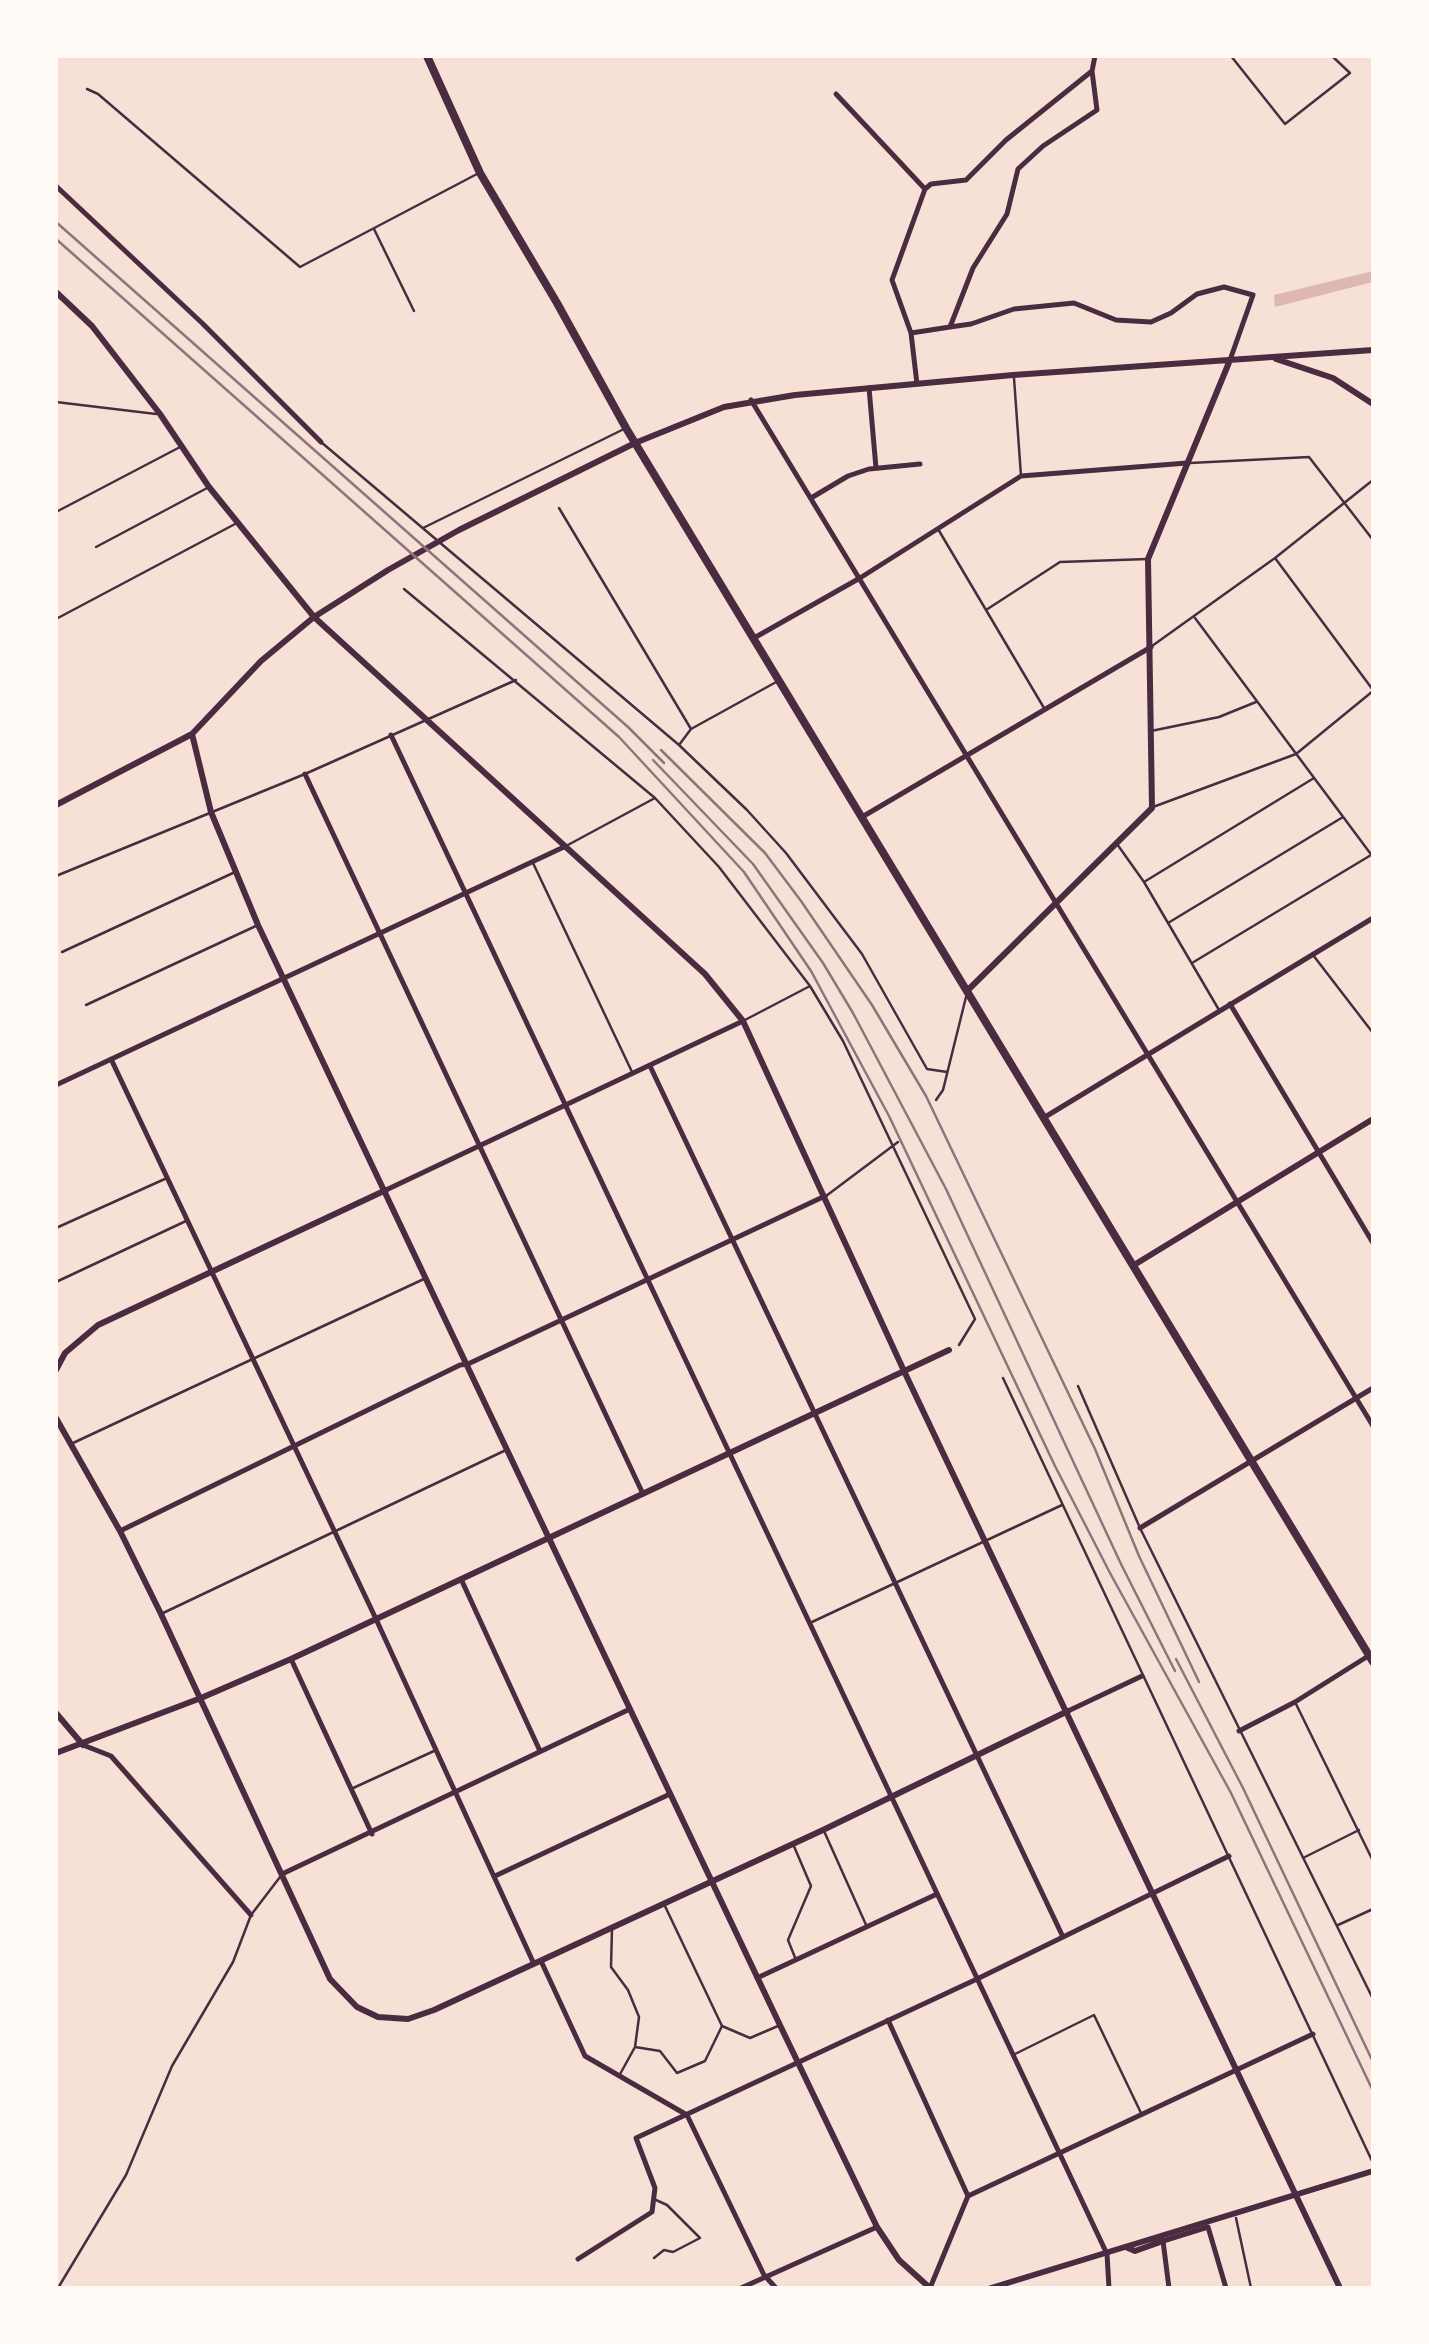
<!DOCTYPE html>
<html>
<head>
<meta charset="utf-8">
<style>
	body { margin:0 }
	#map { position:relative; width:1429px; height:2344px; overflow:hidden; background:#f7e1d7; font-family:"Sofia Sans Condensed",sans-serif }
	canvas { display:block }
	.frame { position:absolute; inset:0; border:58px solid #fffaf5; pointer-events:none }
</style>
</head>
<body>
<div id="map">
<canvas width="1429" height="2344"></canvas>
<div class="frame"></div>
</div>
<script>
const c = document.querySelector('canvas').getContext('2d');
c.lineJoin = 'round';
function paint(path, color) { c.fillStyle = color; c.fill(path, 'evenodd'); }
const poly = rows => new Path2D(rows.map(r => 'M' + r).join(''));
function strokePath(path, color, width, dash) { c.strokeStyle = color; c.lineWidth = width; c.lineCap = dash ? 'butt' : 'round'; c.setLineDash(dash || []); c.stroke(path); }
const water = poly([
	[1373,271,1373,282,1275,307,1274,295]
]);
const service = poly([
	[1231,56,1285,124,1350,73,1332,56],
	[87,89,98,94,300,267,477,174],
	[374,229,414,311],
	[1014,378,1021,476],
	[56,402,156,414],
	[321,442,679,745,747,810,786,853,862,954,927,1069,947,1072],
	[1190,463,1309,457,1373,540],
	[559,508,691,729],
	[56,512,182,446],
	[423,528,624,429],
	[938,529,986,610],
	[96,547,209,487],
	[1275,558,1373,690],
	[404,589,655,798,719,867,810,986,843,1041,975,1319,959,1345],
	[1195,618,1373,857],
	[56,619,235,524],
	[1152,646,1275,558,1373,480],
	[1044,708,986,610,1060,562,1148,559],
	[1151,731,1219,717,1256,702],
	[679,745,691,729,778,681],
	[1153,807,1296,754,1373,691],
	[1117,844,1144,882,1219,1010],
	[566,846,655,798],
	[533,863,633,1074],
	[56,876,305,774,516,680],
	[1144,882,1314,778],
	[1168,923,1343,817],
	[62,952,233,873],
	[1313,955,1373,1033],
	[1192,963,1371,855],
	[86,1005,258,925],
	[743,1021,810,986],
	[936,1100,943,1090,966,997],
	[826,1196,898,1142],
	[56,1228,167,1178],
	[56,1282,186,1221],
	[1003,1378,1373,2163],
	[1078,1386,1140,1528,1373,1999],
	[73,1443,426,1278],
	[161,1614,506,1450],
	[812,1622,1062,1505],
	[1296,1704,1373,1861],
	[351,1789,434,1751],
	[824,1831,867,1927],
	[793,1844,811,1886,788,1940,796,1960],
	[1303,1858,1359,1830],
	[664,1904,722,2026,750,2038,778,2026],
	[1338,1925,1373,1909],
	[612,1928,611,1967,628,1990,639,2017,635,2047,619,2076],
	[635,2047,660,2051,677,2073,705,2061,722,2026],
	[1013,2055,1094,2015,1141,2113],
	[1236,2218,1251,2288],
	[654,2258,664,2250,673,2252,700,2238,667,2205,656,2200],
	[58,2288,126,2175,172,2066,233,1962,251,1915,280,1877]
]);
const minor = poly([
	[836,94,925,189,931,184,966,180,1006,140,1092,71],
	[56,186,202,323,321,442],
	[950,327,971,324,1014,309,1074,303,1116,320,1151,322,1171,313,1197,294,1224,287,1253,295,1230,360],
	[911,333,950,327,973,268,1007,214,1018,169,1043,146,1097,110,1092,71,1095,56],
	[917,384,911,333,892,280,925,189],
	[869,388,876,468],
	[751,400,1373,1426],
	[811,498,848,476,869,469,920,464],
	[754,638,860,578,1021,476,1187,463],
	[391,735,1107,2254,1109,2288],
	[305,774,643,1494],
	[862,817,1151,647],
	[1230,1004,1373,1243],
	[111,1059,376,1619,534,1964],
	[650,1066,1063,1937],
	[56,1085,566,846],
	[1045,1117,1373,918],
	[386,1190,743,1021],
	[1140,1528,1373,1388],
	[120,1531,460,1365,468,1364,825,1196],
	[461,1579,540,1751],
	[291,1659,372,1834],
	[1068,1711,1142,1676],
	[1239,1731,1295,1702,1373,1653],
	[83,1745,111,1756,251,1915],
	[282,1874,630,1709],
	[495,1876,670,1794],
	[541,1961,585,2056,687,2115],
	[757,1978,937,1894],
	[888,2020,968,2196],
	[687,2115,764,2275,776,2288],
	[578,2259,652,2212,655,2188,636,2138,977,1979,1229,1856],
	[741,2288,877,2227],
	[930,2288,968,2196,1313,2034],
	[1169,2288,1163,2241,1208,2227,1226,2288]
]);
const tertiary = poly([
	[56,292,92,326,160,414,209,487,314,617,705,974,743,1021,904,1371,1340,2288],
	[1276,359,1333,378,1373,404],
	[192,734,211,812,258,925,778,2021,877,2227,899,2260,930,2288],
	[56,805,192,734,261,661,314,617,388,570,459,530,635,443,724,407,795,395,1013,375,1373,350],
	[968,990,1152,808,1148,559,1230,360],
	[1134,1265,1373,1119],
	[56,1370,65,1353,98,1325,386,1190],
	[56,1418,120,1531,161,1614,330,1979,357,2007,378,2017,408,2019,434,2010,823,1830,1068,1711],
	[56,1713,83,1745],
	[56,1753,201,1698,291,1659,949,1350],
	[1128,2248,1135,2251,1163,2241],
	[991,2288,1373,2171]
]);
const primary = poly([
	[427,56,480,173,557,303,626,428,1373,1662]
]);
const rail = poly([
	[56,222,628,727,664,763],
	[56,239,619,737,744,872,811,971,889,1116,1055,1466,1110,1573,1231,1793,1373,2091],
	[661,750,765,853,801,901,872,1005,926,1096,1095,1449,1139,1556,1199,1682],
	[653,760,753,864,823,963,853,1013,946,1189,1121,1564,1175,1671],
	[1176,1659,1243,1788,1373,2062]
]);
paint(water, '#dcb8b0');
strokePath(service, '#4a2c40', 2.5);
strokePath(minor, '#4a2c40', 5);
strokePath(tertiary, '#4a2c40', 6);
strokePath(primary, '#4a2c40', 8);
strokePath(rail, '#8f747c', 2.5);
</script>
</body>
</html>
